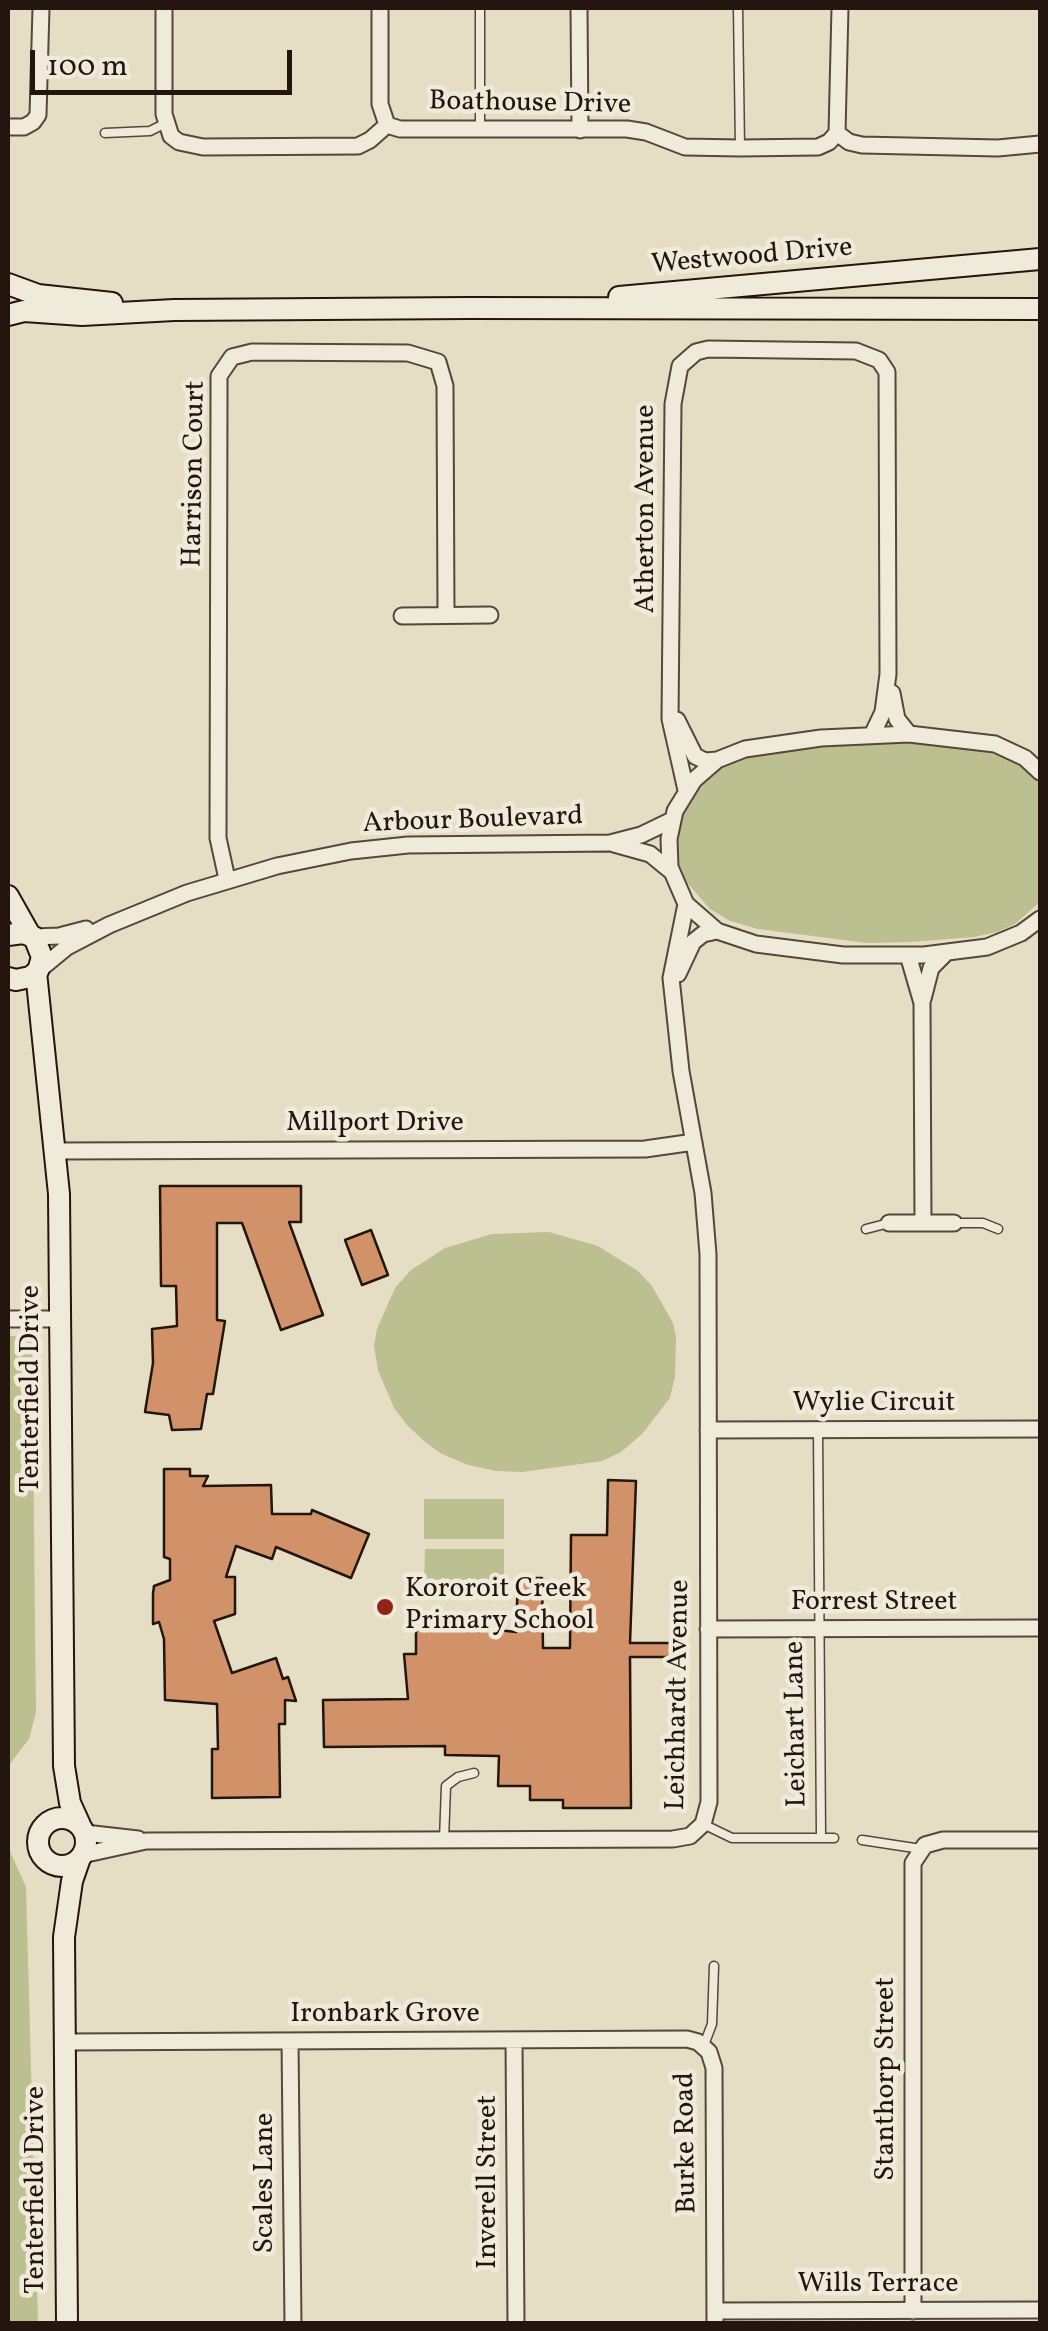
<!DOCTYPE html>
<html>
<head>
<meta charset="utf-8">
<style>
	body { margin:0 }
	#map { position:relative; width:1048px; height:2331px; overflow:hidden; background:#e6dec4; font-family:Vollkorn,serif }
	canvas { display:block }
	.frame { position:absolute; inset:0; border:10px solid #24150f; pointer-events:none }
	.scale { position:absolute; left:30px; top:50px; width:262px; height:45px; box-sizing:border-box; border:5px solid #24150f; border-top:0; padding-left:12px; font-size:30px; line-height:35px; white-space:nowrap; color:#24150f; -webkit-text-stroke:8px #efead9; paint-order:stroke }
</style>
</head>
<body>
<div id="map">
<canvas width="1048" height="2331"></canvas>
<div class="frame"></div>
<div class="scale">100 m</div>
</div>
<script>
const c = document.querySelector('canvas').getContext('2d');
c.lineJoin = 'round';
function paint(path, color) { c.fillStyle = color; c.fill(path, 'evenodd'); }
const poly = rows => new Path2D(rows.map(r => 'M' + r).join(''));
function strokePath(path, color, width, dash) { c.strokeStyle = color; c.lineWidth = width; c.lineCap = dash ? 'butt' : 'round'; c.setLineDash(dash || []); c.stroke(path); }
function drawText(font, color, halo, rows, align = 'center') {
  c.font = font + ' Vollkorn,serif'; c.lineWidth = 9; c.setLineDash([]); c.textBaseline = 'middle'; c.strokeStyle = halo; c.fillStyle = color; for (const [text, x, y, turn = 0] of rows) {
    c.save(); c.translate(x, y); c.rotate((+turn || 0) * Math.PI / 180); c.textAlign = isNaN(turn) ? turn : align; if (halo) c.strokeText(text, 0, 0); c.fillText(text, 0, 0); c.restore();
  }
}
const green = poly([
	[901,738,1004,751,1040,777,1040,902,1015,924,997,932,974,937,910,942,867,943,758,929,730,921,710,909,684,879,678,862,677,828,687,798,714,768,751,751],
	[549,1232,598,1246,638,1271,652,1286,673,1323,676,1337,675,1376,670,1398,642,1434,621,1452,602,1461,522,1472,496,1471,468,1465,440,1453,424,1441,407,1425,394,1408,378,1370,374,1346,377,1329,395,1288,411,1270,445,1248,492,1234],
	[8,1336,32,1336,36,1712,29,1739,9,1765,8,1834],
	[424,1499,504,1499,504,1539,424,1539],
	[425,1549,504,1549,504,1589,424,1589],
	[8,1837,8,1847,26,1887,38,2323,8,2323]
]);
const building = poly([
	[160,1186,301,1186,301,1222,289,1222,323,1315,281,1330,242,1223,217,1223,217,1320,225,1321,213,1394,207,1394,201,1429,172,1430,169,1415,145,1412,153,1363,152,1329,177,1326,176,1286,161,1286,160,1186],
	[371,1230,388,1275,362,1285,345,1240,371,1230],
	[164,1469,190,1469,190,1476,208,1476,203,1486,271,1485,272,1514,311,1514,312,1510,369,1534,351,1578,276,1547,272,1559,236,1546,226,1577,235,1577,235,1614,214,1621,232,1673,276,1658,283,1679,288,1677,296,1701,285,1700,285,1724,279,1724,280,1797,212,1798,212,1749,218,1749,217,1704,165,1700,164,1639,159,1622,153,1624,153,1594,154,1586,170,1580,170,1559,164,1557,164,1469],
	[608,1480,636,1481,630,1643,673,1643,673,1657,630,1657,631,1808,563,1808,563,1800,530,1800,530,1786,498,1786,499,1756,445,1755,445,1746,324,1747,323,1700,408,1699,404,1654,416,1654,416,1621,516,1632,518,1578,542,1578,543,1648,570,1648,571,1535,607,1535,608,1480]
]);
const lane = poly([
	[738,8,740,148],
	[480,129,480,8],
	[105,133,150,131,166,123],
	[954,1223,983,1223,998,1229],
	[866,1229,889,1223],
	[818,1430,821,1836],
	[703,1824,732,1838,834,1838],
	[444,1840,446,1786,458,1777,474,1773],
	[862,1840,921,1849],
	[704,2045,712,2024,714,1966]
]);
const street = poly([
	[164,8,164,114,171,136,179,142,203,147,358,146,370,140,387,125],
	[380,8,380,104,387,125,400,129,627,129,646,132,685,147,740,148,818,147,829,142,837,133,840,8],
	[579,8,580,130],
	[8,127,24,127,33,122,38,115,41,8],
	[837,133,849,142,862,145,998,148,1040,144],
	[402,616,490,615],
	[892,693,897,719,909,734],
	[677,720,695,756,705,761,717,760],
	[1040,772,1025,758,995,744,909,734,821,738,745,749,717,760,694,780,675,811,669,839,670,867,686,904,717,931,756,944,843,955,924,955,987,947,1021,933,1040,919],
	[686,790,670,719,673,404,680,366,696,352,708,349,856,351,879,360,887,372,888,674,883,712,872,735],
	[614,844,650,854,672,872],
	[227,879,218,838,219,399,219,376,232,357,252,352,408,353,438,362,445,386,446,615],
	[34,937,59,936,86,929],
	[908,955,922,1003,923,1223],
	[38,971,67,947,109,925,187,893,277,866,351,851,408,845,610,843,641,835,672,820],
	[678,974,693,942,703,934,717,931],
	[923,999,931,968,945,954],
	[56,1151,645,1149,694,1142],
	[889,1223,954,1223],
	[8,1319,61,1319],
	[708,1430,1040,1429],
	[708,1629,1040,1628],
	[85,1833,138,1839],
	[82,1855,146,1841,673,1839,690,1836,703,1824,709,1802,708,1254,703,1193,681,1071,671,978,686,904],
	[290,2041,293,2324],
	[514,2041,516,2324],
	[65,2042,687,2039,698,2042,709,2052,714,2068,715,2324],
	[715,2311,1040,2310],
	[913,2311,913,1863,925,1845,943,1840,1040,1840]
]);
const secondary = poly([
	[8,284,38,295,112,303],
	[619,297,1040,259],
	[8,315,24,311,82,315,174,310,469,308,1040,309],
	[8,896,30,935],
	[8,935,23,933,34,937,42,957,38,971,30,977,16,980,8,978],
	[36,972,59,1194,64,1766,70,1803,80,1825],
	'38 1842a24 24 0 1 1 48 0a24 24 0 1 1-48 0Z',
	[67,2324,64,1937,72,1881,80,1858]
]);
const markers = [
	[385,1607,10,"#8f2418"]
];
const streetNames = [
	["Boathouse Drive",530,105,1],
	["Westwood Drive",752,258,-5],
	["Harrison Court",196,474,-89],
	["Atherton Avenue",648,509,-90],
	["Arbour Boulevard",473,822,-2],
	["Millport Drive",375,1125],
	["Tenterfield Drive",33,1389,-90],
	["Wylie Circuit",874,1405],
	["Forrest Street",874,1604],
	["Leichhardt Avenue",680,1695,-89],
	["Leichart Lane",798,1724,-91],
	["Ironbark Grove",385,2016],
	["Stanthorp Street",888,2079,-90],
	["Burke Road",688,2143,-91],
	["Inverell Street",490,2182,-90],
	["Scales Lane",267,2183,-90],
	["Tenterfield Drive",38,2190,-90],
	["Wills Terrace",878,2286]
];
const poiNames = [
	["Kororoit Creek",405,1591],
	["Primary School",405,1623]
];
paint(green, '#bcbf8f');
paint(building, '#d1926a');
strokePath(building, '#24150f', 2.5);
strokePath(lane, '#54473c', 11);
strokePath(street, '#54473c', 19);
strokePath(secondary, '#24150f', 24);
strokePath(lane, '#efead9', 8);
strokePath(street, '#efead9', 15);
strokePath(secondary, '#efead9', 20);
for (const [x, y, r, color] of markers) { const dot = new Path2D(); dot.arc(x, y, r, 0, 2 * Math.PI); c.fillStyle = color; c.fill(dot); strokePath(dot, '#efead9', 4); }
drawText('28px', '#24150f', '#efead9', streetNames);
drawText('28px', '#24150f', '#efead9', poiNames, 'left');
</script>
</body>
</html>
